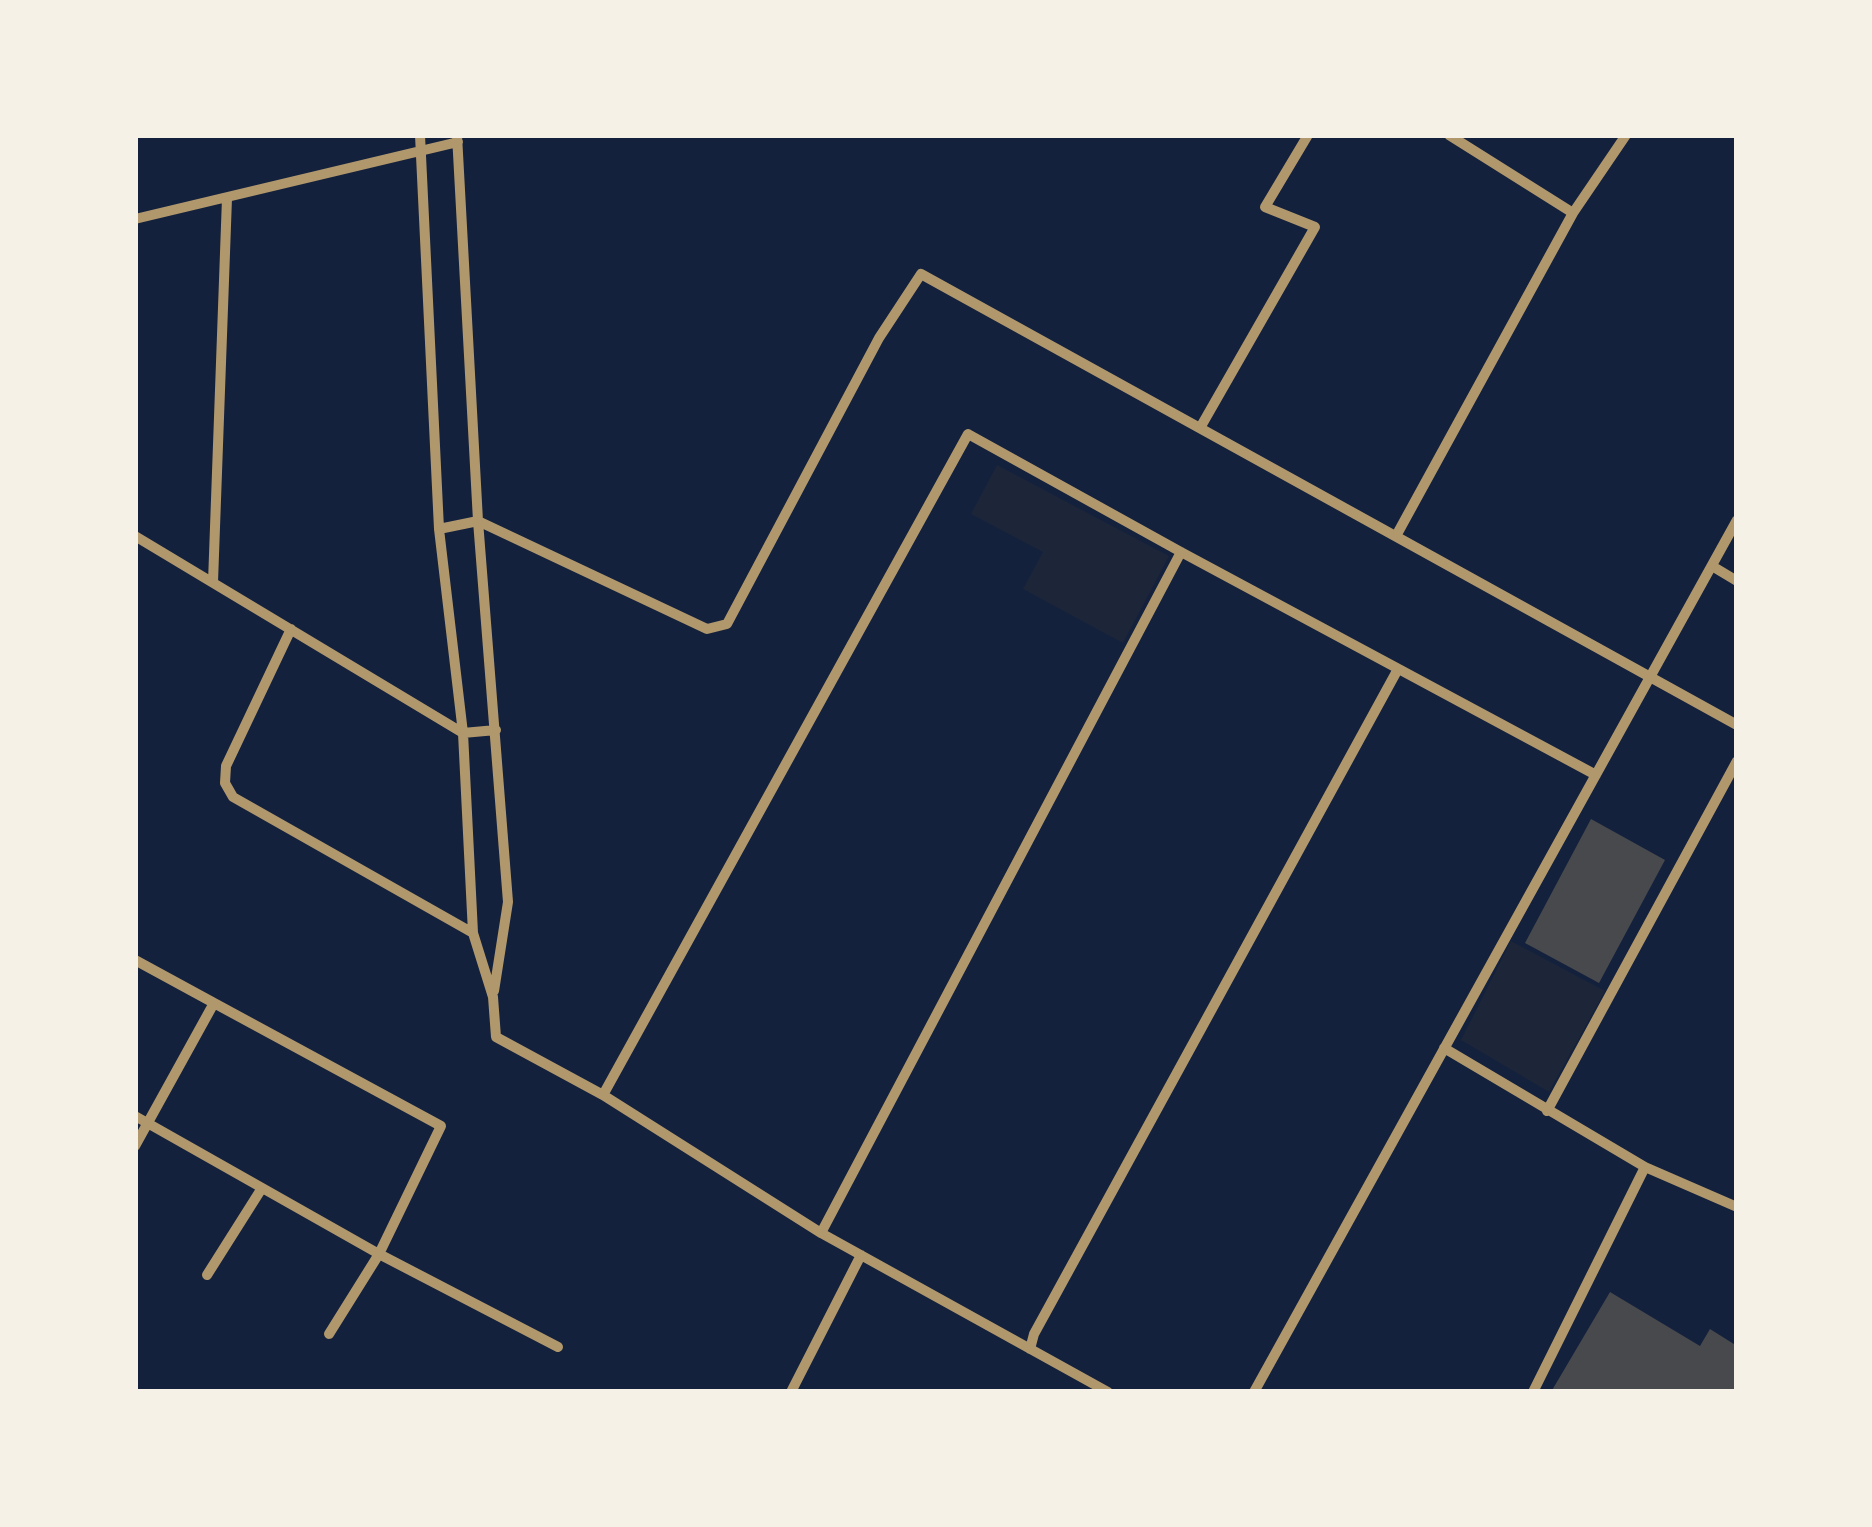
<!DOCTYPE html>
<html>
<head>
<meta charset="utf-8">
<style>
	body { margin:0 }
	#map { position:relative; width:1872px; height:1527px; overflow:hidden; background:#14213d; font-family:Montserrat,sans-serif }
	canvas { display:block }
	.frame { position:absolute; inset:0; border:138px solid #f6f1e7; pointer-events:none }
</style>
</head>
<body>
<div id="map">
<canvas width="1872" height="1527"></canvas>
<div class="frame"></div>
</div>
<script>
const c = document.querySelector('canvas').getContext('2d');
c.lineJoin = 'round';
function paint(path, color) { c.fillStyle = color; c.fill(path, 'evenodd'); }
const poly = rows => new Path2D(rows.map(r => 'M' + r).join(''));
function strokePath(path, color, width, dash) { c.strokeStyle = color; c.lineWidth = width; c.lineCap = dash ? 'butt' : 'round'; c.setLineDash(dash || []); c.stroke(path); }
const green = poly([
	[997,465,1169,556,1123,643,1023,589,1043,552,971,514],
	[1511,941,1605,991,1549,1092,1461,1040]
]);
const building = poly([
	[1591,819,1665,860,1599,983,1525,943],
	[1610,1292,1700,1346,1710,1329,1737,1346,1737,1392,1551,1392]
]);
const minor = poly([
	[420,135,439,529,463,733,473,933,493,997,496,1037,603,1095,821,1233,1108,1392],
	[457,135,478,521,508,902,494,991],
	[1449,135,1573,213],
	[135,219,458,142],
	[1200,428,1315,227,1265,207,1308,135],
	[439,529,478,521,707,629,727,624,879,338,921,274,1737,725],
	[135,536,463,733,496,730],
	[1396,536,1573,213,1626,135],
	[1712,566,1737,581],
	[213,582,227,198],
	[291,629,226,766,225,783,233,797,473,933],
	[135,960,214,1003,135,1146],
	[214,1003,441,1126,379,1254,329,1334],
	[1444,1048,1645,1167,1737,1207],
	[603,1095,968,434,1181,552,1596,775],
	[1547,1111,1737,761],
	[135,1116,379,1254,558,1347],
	[821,1233,1181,552],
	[207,1275,262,1188],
	[1030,1349,1034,1334,1398,669],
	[791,1392,861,1255],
	[1254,1392,1737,520],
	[1533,1392,1645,1167]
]);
paint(green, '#1d2539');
paint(building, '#48494c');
strokePath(minor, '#b1986c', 10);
</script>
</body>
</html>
